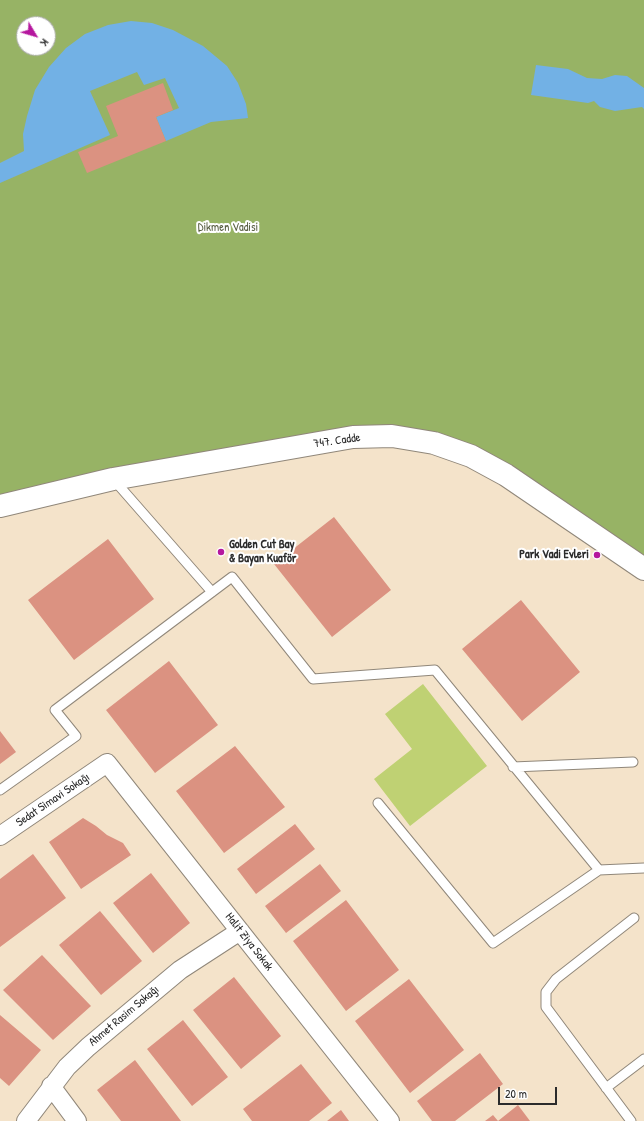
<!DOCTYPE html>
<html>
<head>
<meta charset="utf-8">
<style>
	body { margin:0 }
	#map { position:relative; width:644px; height:1121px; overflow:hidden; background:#f4e3ca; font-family:"Patrick Hand",sans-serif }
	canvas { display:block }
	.north { position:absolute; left:16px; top:16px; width:40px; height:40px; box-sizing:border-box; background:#fff; border:1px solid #aaa; border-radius:50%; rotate:128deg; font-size:11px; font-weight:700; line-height:16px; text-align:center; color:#2b2b2b }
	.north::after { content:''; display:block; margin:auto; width:14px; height:18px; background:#b5179e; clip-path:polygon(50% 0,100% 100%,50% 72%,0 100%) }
	.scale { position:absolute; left:498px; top:1087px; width:59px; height:18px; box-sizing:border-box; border:2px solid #2b2b2b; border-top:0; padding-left:5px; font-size:12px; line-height:14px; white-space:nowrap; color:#2b2b2b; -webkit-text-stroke:3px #fff; paint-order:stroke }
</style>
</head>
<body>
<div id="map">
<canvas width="644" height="1121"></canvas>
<div class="north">K</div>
<div class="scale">20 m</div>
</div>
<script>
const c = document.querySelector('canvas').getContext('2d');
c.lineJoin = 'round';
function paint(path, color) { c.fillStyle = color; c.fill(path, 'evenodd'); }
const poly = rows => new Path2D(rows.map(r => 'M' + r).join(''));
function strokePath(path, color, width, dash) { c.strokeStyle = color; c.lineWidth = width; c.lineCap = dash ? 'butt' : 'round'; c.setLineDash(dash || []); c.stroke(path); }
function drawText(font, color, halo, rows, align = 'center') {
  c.font = font + ' "Patrick Hand",sans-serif'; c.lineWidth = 4; c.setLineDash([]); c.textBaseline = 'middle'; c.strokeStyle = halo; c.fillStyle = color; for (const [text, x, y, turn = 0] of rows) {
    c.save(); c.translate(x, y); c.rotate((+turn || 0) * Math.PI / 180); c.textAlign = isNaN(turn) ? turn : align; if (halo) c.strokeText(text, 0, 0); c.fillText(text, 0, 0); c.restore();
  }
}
const green = poly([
	[423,684,487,766,410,826,374,779,412,749,385,714]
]);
const forest = poly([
	[0,0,644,0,644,569,506,475,392,436,0,506],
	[24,24,48,24,48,48,24,48]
]);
const water = poly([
	[131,21,152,23,173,30,203,46,227,66,238,83,246,104,248,118,211,122,166,141,156,117,179,108,165,78,144,85,137,72,90,91,110,135,0,183,0,163,24,151,23,134,27,116,35,90,49,67,66,48,85,34,108,25],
	[536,65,568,69,587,78,602,79,615,75,627,76,644,88,644,109,642,107,615,111,600,107,594,101,588,103,531,95]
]);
const building = poly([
	[163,83,173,110,156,117,166,141,87,173,78,152,118,136,106,106],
	[334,517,391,590,332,637,274,564],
	[108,539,154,599,74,660,28,600],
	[521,600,580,672,522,721,462,649],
	[169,661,218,725,155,773,106,710],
	[0,731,16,752,0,764],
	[235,746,285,807,224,853,176,791],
	[83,818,96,826,107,835,123,843,131,855,81,889,49,842],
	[295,824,315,849,256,894,237,869],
	[33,854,66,898,0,947,0,879],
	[320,864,341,891,286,933,265,906],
	[151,873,190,923,153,953,113,903],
	[346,900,399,970,346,1011,293,941],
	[100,911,142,961,101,995,59,945],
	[42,955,91,1006,53,1040,3,990],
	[234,977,281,1036,241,1069,193,1010],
	[409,979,464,1050,410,1093,355,1021],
	[0,1015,41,1050,9,1086,0,1078],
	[183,1020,228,1077,192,1106,147,1049],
	[480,1053,503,1084,455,1121,432,1121,417,1101],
	[135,1060,181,1121,121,1121,97,1090],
	[301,1064,332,1103,309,1121,252,1121,243,1109],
	[518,1105,530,1121,485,1121,493,1115,498,1121],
	[341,1110,349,1121,327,1121]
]);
const service = poly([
	[114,480,212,592],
	[513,767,633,762],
	[0,790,76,736,55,710,232,577,313,679,435,670,599,870],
	[378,803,493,943,599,870,644,868],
	[606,1088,644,1059],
	[631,1121,546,1007,546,992,556,979,634,918]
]);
const minor = poly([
	[0,836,107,763,390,1121],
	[51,1086,77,1121],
	[26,1121,67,1067,88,1047,180,970,240,931]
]);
const tertiary = poly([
	[0,506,113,479,353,437,392,436,434,443,471,456,506,475,644,569]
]);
const markers = [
	[221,552,4,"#b5179e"],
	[597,555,4,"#b5179e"]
];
const parkNames = [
	["Dikmen Vadisi",228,228]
];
const streetNames = [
	["747. Cadde",337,441,-8],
	["Sedat Simavi Sokağı",53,800,-34],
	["Halit Ziya Sokak",249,942,52],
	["Ahmet Rasim Sokağı",124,1016,-40]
];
const poiNames = [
	["Golden Cut Bay",229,545],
	["& Bayan Kuaför",229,559],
	["Park Vadi Evleri",589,555,"right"]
];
paint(green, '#bfd173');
paint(forest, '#97b365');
paint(water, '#72b1e5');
paint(building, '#db9281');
strokePath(service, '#90877a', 11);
strokePath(minor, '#90877a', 20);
strokePath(tertiary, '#90877a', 24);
strokePath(service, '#fff', 9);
strokePath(minor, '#fff', 18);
strokePath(tertiary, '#fff', 22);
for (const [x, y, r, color] of markers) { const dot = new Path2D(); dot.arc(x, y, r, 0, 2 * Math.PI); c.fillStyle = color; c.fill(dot); strokePath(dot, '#fff', 1.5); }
drawText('12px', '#575d41', '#fff', parkNames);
drawText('12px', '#2b2b2b', '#fff', streetNames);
drawText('bold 12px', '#2b2b2b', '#fff', poiNames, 'left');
</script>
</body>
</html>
